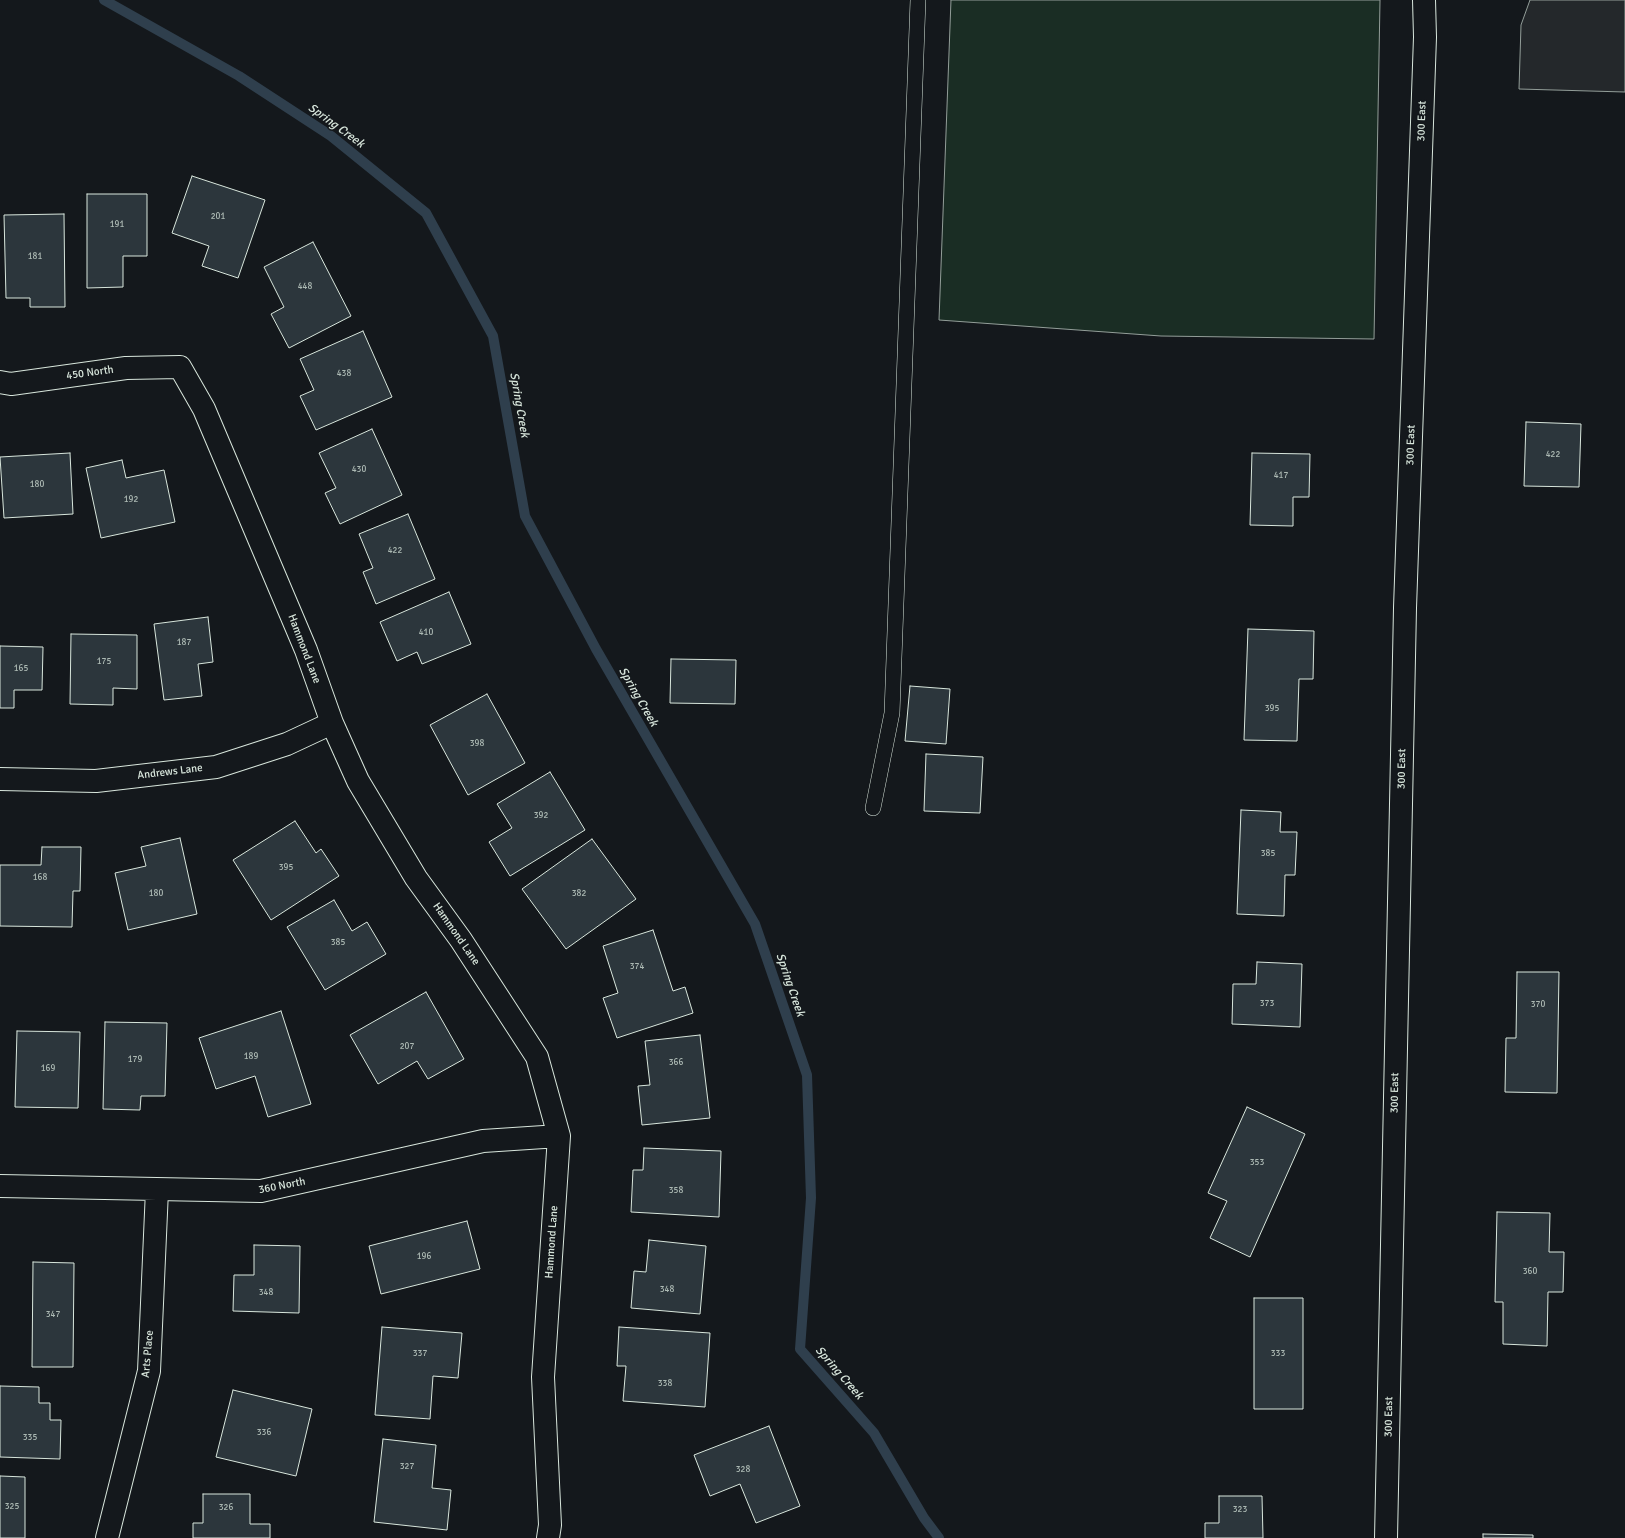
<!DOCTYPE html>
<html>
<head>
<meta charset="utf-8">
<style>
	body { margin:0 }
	canvas { display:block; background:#14181c }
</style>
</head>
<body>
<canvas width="1625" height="1538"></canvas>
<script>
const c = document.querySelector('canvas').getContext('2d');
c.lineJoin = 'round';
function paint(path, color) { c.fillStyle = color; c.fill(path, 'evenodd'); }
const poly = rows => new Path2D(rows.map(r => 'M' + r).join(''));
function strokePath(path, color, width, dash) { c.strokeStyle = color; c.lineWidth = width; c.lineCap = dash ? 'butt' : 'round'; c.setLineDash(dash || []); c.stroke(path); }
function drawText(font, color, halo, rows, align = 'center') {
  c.font = font + ' Signika,sans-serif'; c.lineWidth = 3; c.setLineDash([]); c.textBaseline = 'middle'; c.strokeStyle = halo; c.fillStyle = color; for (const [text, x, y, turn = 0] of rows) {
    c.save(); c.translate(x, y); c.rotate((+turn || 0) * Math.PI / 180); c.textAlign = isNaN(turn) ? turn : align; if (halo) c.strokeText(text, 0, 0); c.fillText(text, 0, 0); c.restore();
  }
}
const green = poly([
	[951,0,1380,0,1374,339,1161,336,939,320,951,0]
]);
const parking = poly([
	[1530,0,1625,0,1625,92,1519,89,1521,25,1530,0]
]);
const stream = poly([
	[104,0,239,76,331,136,426,213,493,336,525,516,596,649,755,924,807,1075,811,1198,800,1349,874,1433,924,1518,939,1538]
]);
const building = poly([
	[192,176,265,200,238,278,202,266,209,246,172,233,192,176],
	[87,194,147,194,147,256,123,256,123,287,87,288,87,194],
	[64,214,65,307,30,307,30,298,6,298,4,215,64,214],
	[313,242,351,316,289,348,271,314,284,307,264,267,313,242],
	[363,331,392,397,316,430,300,396,314,390,300,359,363,331],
	[1526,422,1581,424,1579,487,1524,486,1526,422],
	[372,429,402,495,340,524,325,493,336,488,319,453,372,429],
	[70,453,73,514,4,518,0,457,70,453],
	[1252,453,1310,454,1309,497,1293,497,1293,526,1250,525,1252,453],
	[122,460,126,478,164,470,175,522,101,538,86,468,122,460],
	[408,514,435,579,376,604,363,572,373,568,359,534,408,514],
	[449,592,471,644,422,664,417,652,397,661,380,622,449,592],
	[208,617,213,662,198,664,202,696,164,700,154,624,208,617],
	[1248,629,1314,631,1313,679,1299,679,1297,741,1244,740,1248,629],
	[71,634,137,635,137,689,113,688,113,705,70,704,71,634],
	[0,646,43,647,42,690,14,690,14,708,0,708,0,646],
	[671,659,736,660,735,704,670,703,671,659],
	[910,686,950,689,946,744,905,741,910,686],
	[487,694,525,763,468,795,430,725,487,694],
	[926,754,983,757,980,813,924,811,926,754],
	[550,772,585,830,510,876,489,842,512,828,497,804,550,772],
	[1241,810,1281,812,1280,832,1297,832,1295,875,1285,875,1284,916,1237,914,1241,810],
	[295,821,316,853,321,849,339,876,271,920,233,860,295,821],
	[180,838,197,914,128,930,115,873,146,866,141,847,180,838],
	[592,839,636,899,566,949,522,889,592,839],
	[42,847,81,847,80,891,73,891,72,927,0,926,0,865,41,865,42,847],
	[334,900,352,931,367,922,386,954,325,990,287,927,334,900],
	[653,930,673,991,685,987,693,1013,617,1038,603,998,618,993,603,946,653,930],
	[1257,962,1302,964,1300,1027,1232,1024,1233,984,1256,984,1257,962],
	[1517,972,1559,972,1557,1093,1505,1092,1506,1038,1516,1038,1517,972],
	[426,992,464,1059,428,1079,417,1061,378,1084,350,1035,426,992],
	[281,1011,311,1104,268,1117,255,1076,216,1089,199,1038,281,1011],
	[105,1022,167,1023,165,1096,141,1096,140,1110,103,1109,105,1022],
	[17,1031,80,1032,78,1108,15,1107,17,1031],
	[700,1035,710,1118,642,1125,638,1086,650,1085,645,1041,700,1035],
	[1247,1107,1305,1134,1250,1257,1210,1238,1227,1201,1208,1193,1247,1107],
	[644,1148,721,1151,719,1217,631,1212,633,1170,643,1170,644,1148],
	[1497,1212,1550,1213,1549,1252,1564,1252,1563,1292,1548,1292,1547,1346,1503,1344,1503,1302,1495,1302,1497,1212],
	[467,1221,480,1269,381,1294,369,1246,467,1221],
	[649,1240,706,1246,700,1314,631,1308,634,1271,646,1272,649,1240],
	[254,1245,300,1246,299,1313,233,1311,234,1275,254,1275,254,1245],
	[33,1262,74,1263,73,1367,32,1367,33,1262],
	[1254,1298,1303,1298,1303,1409,1254,1409,1254,1298],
	[382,1327,462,1333,458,1378,433,1376,430,1419,375,1415,382,1327],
	[619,1327,710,1333,705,1407,623,1401,626,1366,617,1366,619,1327],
	[0,1386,39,1387,39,1403,50,1403,50,1420,61,1420,60,1459,0,1457,0,1386],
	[233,1390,312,1409,296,1476,216,1457,233,1390],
	[769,1426,800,1506,756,1523,740,1484,710,1496,694,1455,769,1426],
	[383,1439,436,1445,432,1488,451,1490,447,1530,374,1522,383,1439],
	[0,1476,25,1477,25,1538,0,1538,0,1476],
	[203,1494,250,1494,250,1524,270,1524,270,1538,193,1538,193,1523,203,1523,203,1494],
	[1219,1496,1262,1496,1263,1538,1205,1538,1205,1523,1219,1523,1219,1496],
	[1483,1534,1533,1535,1533,1538,1483,1538,1483,1534]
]);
const service = poly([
	[873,808,892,713,918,0]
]);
const minor = poly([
	[0,382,11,384,126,368,180,367,204,409,306,650,332,723,358,781,416,878,461,940,537,1057,559,1136,543,1377,550,1525,548,1538],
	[0,779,96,781,216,767,287,744,332,723],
	[0,1186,261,1191,483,1141,559,1136],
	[107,1538,149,1371,157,1190]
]);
const tertiary = poly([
	[1386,1538,1405,608,1425,37,1424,0]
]);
const numberNames = [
	["201",218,217],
	["191",117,225],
	["181",35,257],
	["448",305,287],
	["438",344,374],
	["422",1553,455],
	["430",359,470],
	["417",1281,476],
	["180",37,485],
	["192",131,500],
	["422",395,551],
	["410",426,633],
	["187",184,643],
	["175",104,662],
	["165",21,669],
	["395",1272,709],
	["398",477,744],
	["392",541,816],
	["385",1268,854],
	["395",286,868],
	["168",40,878],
	["180",156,894],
	["382",579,894],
	["385",338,943],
	["374",637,967],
	["373",1267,1004],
	["370",1538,1005],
	["207",407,1047],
	["189",251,1057],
	["179",135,1060],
	["366",676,1063],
	["169",48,1069],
	["353",1257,1163],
	["358",676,1191],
	["196",424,1257],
	["360",1530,1272],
	["348",667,1290],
	["348",266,1293],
	["347",53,1315],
	["337",420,1354],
	["333",1278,1354],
	["338",665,1384],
	["336",264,1433],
	["335",30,1438],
	["327",407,1467],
	["328",743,1470],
	["325",12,1507],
	["326",226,1508],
	["323",1240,1510]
];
const streetNames = [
	["300 East",1422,121,-88],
	["450 North",90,373,-8],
	["300 East",1411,445,-88],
	["Hammond Lane",304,649,69],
	["300 East",1402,769,-89],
	["Andrews Lane",170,772,-7],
	["Hammond Lane",456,934,55],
	["300 East",1395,1093,-89],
	["360 North",282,1186,-11],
	["Hammond Lane",552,1242,-86],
	["Arts Place",148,1354,-85],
	["300 East",1389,1417,-89]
];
const waterNames = [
	["Spring Creek",336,126,36],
	["Spring Creek",519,405,80],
	["Spring Creek",638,697,60],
	["Spring Creek",790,985,71],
	["Spring Creek",839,1373,49]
];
paint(green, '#1a2d24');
strokePath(green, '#939e99', 1);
paint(parking, '#24282b');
strokePath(parking, '#939e99', 1);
strokePath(stream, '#2f3f4d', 10);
paint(building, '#2c363c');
strokePath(building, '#d8e6dc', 1);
strokePath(service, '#d8e6dc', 16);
strokePath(minor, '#d8e6dc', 24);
strokePath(tertiary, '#d8e6dc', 24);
strokePath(service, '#14181c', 15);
strokePath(minor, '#14181c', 22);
strokePath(tertiary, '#14181c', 22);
drawText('9px', '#adbab4', null, numberNames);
drawText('11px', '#d8e6dc', '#14181c', streetNames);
drawText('italic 12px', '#d8e6dc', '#14181c', waterNames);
</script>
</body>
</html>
